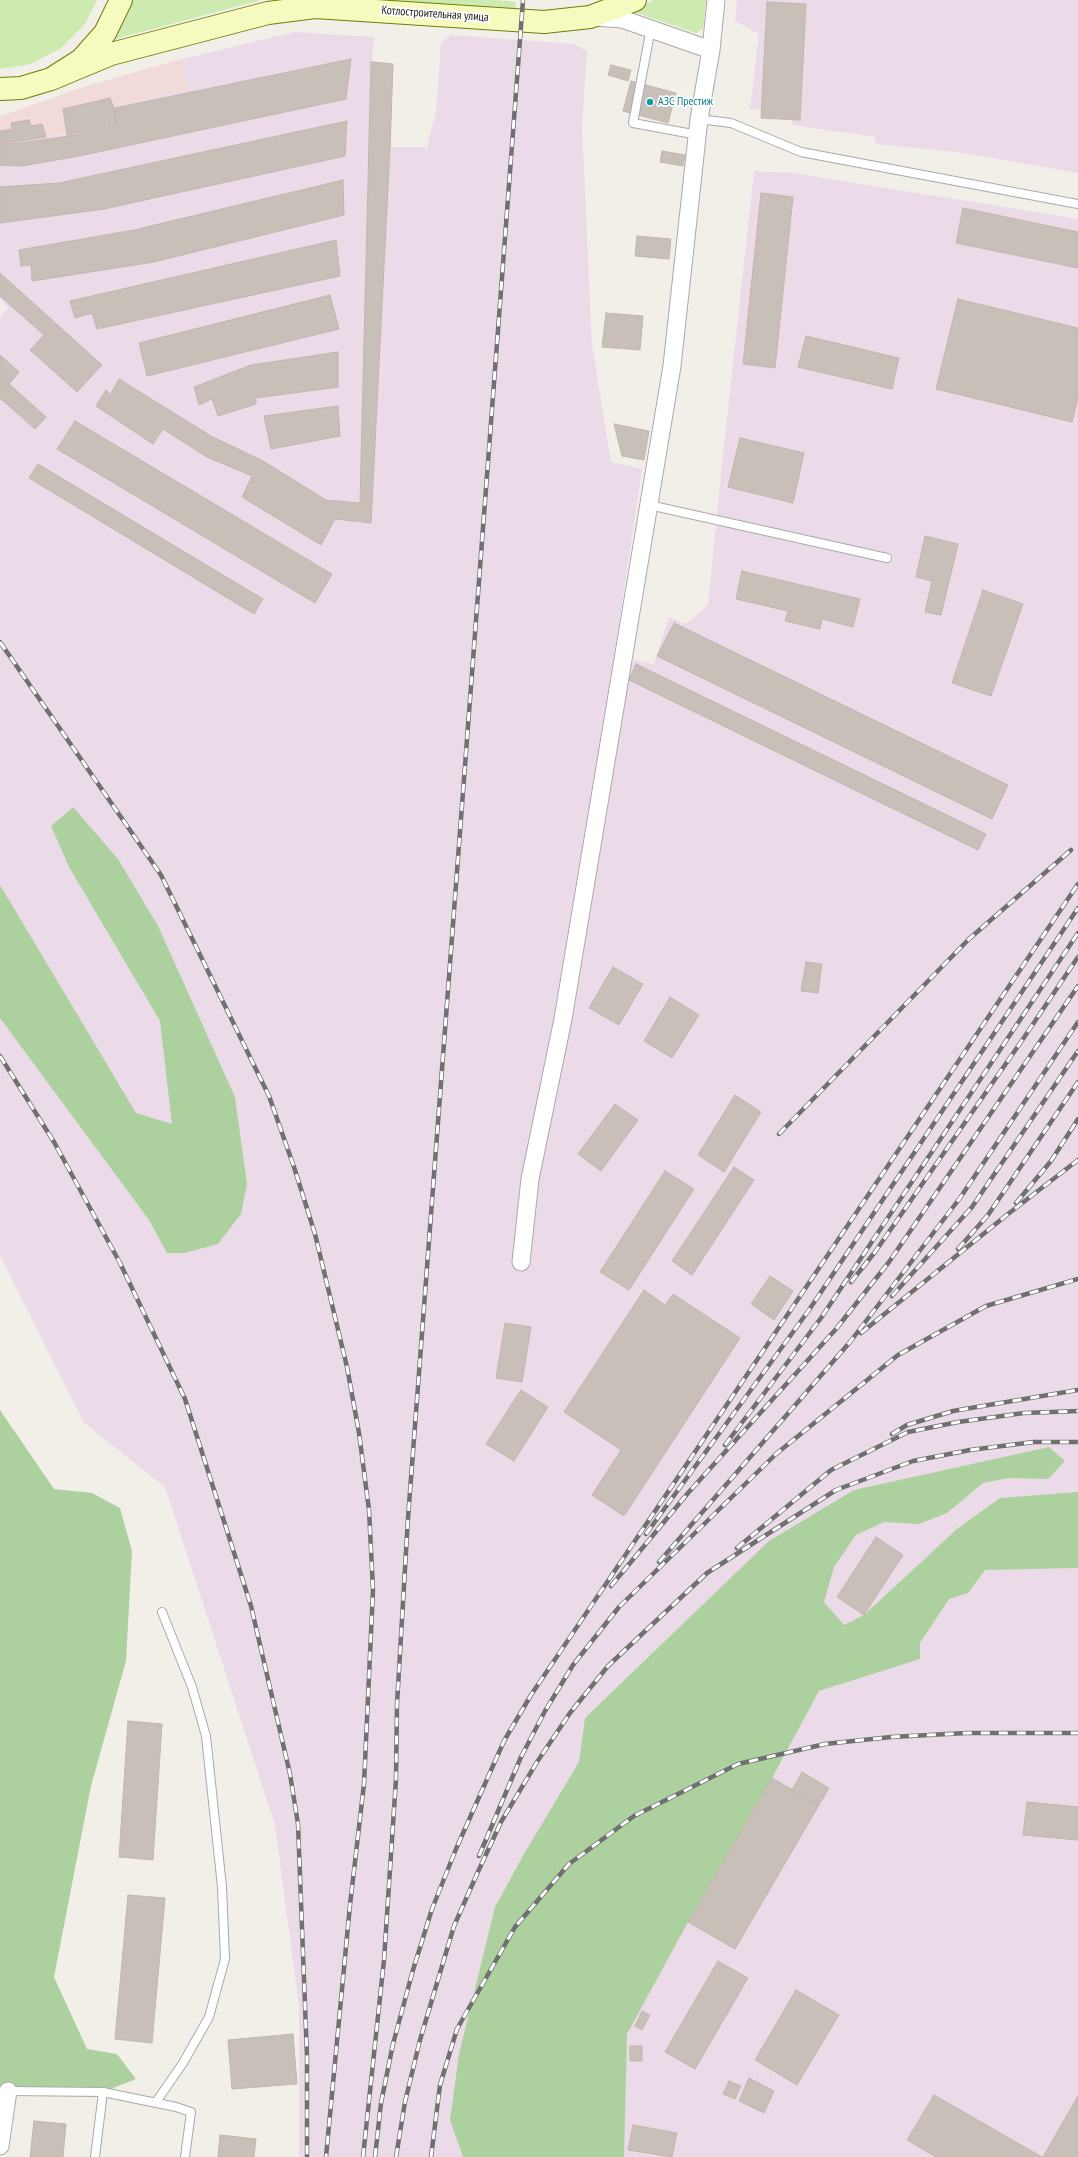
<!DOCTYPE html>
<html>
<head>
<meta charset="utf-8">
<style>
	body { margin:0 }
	canvas { display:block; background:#f2efe9 }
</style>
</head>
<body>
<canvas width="1078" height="2157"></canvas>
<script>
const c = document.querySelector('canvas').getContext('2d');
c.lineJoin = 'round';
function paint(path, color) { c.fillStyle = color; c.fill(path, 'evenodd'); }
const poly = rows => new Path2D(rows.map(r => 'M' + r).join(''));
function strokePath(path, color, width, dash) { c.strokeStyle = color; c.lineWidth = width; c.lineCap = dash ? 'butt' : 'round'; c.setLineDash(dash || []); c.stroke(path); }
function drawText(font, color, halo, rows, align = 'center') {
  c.font = font + ' "PT Sans Narrow",sans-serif'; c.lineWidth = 3.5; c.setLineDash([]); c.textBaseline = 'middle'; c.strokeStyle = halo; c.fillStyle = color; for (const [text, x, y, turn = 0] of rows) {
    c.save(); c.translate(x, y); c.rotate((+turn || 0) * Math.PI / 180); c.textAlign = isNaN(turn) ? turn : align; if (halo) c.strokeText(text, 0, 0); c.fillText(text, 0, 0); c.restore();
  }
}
const commercial = poly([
	[182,59,188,90,113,107,76,133,20,141,0,141,0,116,93,84]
]);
const industrial = poly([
	[737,0,1078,0,1078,173,956,152,875,144,875,137,792,125,792,113,750,109,759,34,735,21],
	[295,32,374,37,372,61,393,64,391,147,427,147,436,112,441,43,451,35,574,44,587,51,582,126,592,344,611,462,642,469,612,672,621,676,634,660,654,664,669,617,686,624,708,605,720,483,754,171,794,173,1078,219,1078,2157,299,2157,299,2006,275,1825,165,1487,84,1423,0,1256,0,317,8,307,0,299,0,141,20,141,76,133,113,107,188,90,182,59]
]);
const grass = poly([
	[0,0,97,0,85,24,61,48,31,64,0,69],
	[130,0,261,0,111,40],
	[371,0,496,0,516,2,515,10],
	[653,0,706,0,703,28,696,33,634,12]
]);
const forest = poly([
	[73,807,118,859,158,926,235,1097,247,1184,241,1214,218,1244,184,1253,167,1253,149,1220,0,1018,0,885,136,1113,172,1124,160,1021,69,867,51,826],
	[0,1410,54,1489,92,1493,120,1508,132,1551,126,1661,91,1786,54,1977,87,2049,117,2054,136,2079,103,2092,51,2090,0,2098],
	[1049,1447,1065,1461,1048,1479,1009,1478,983,1483,947,1513,919,1524,884,1522,856,1535,834,1567,824,1602,844,1625,864,1615,957,1529,1000,1498,1078,1492,1078,1568,985,1570,968,1593,949,1599,920,1643,920,1659,819,1691,772,1778,688,1922,627,2034,624,2157,463,2157,450,2120,459,2054,495,1907,524,1854,579,1762,585,1718,769,1541,854,1490]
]);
const building = poly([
	[767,2,806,4,800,120,761,118,767,2],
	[351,59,346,99,79,156,22,166,0,165,0,143,20,143,76,135,117,126,115,108,351,59],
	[371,62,393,64,390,147,371,523,335,519,321,545,242,497,252,476,207,457,163,429,153,444,96,406,106,390,110,395,119,379,211,436,263,461,326,500,360,503,371,62],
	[611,65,631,70,628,81,608,75,611,65],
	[631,81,676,93,668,123,623,111,631,81],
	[110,98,114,108,116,125,67,135,63,109,110,98],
	[29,120,31,126,42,124,46,137,21,141,0,142,0,131,12,129,11,123,29,120],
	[347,121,345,156,104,209,0,223,0,187,59,183,347,121],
	[662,151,685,155,683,166,660,162,662,151],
	[343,180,344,215,154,262,32,281,31,265,21,266,19,250,134,230,343,180],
	[761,193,793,197,775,368,743,364,761,193],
	[963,208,1078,232,1078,268,956,243,963,208],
	[637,236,671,239,669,259,635,256,637,236],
	[336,240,340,276,97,329,92,313,75,318,70,301,336,240],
	[0,273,102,365,77,392,30,350,44,335,0,296,0,273],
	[330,295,339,329,147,376,139,343,330,295],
	[958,299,1078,328,1078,398,1072,422,936,389,958,299],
	[606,313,643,316,640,350,602,347,606,313],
	[806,336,899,358,892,389,798,367,806,336],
	[338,352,338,387,256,398,256,404,218,416,212,399,199,405,194,387,251,365,338,352],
	[0,355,19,372,9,384,46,417,35,429,0,398,0,355],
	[338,406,340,436,271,449,264,416,338,406],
	[75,421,332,574,315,603,57,449,75,421],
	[614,424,649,431,644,460,622,456,614,424],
	[740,438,804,453,793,503,728,487,740,438],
	[38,464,263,599,254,614,29,478,38,464],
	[925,536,958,544,941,615,925,612,932,581,916,577,925,536],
	[742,571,860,599,853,627,822,619,820,629,785,621,788,611,736,599,742,571],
	[983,590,1023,604,991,696,952,683,983,590],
	[674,623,1008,785,992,819,657,656,674,623],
	[636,664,986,834,978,850,629,680,636,664],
	[806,962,822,964,818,993,801,991,806,962],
	[613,967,643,984,619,1025,589,1008,613,967],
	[670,997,699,1015,672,1058,644,1041,670,997],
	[735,1095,761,1112,724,1172,698,1155,735,1095],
	[615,1104,638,1120,601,1171,578,1154,615,1104],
	[734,1167,754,1180,692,1275,672,1261,734,1167],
	[665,1171,694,1189,629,1290,600,1272,665,1171],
	[770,1276,793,1291,774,1320,751,1304,770,1276],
	[644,1290,665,1305,673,1294,740,1338,624,1516,592,1495,621,1450,564,1412,644,1290],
	[505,1323,531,1327,522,1382,496,1378,505,1323],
	[521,1390,548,1407,514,1461,486,1444,521,1390],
	[876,1537,903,1555,864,1615,837,1597,876,1537],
	[128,1721,162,1724,153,1860,119,1857,128,1721],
	[802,1772,829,1788,819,1805,792,1790,802,1772],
	[772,1778,819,1805,735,1949,688,1922,772,1778],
	[1027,1802,1078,1807,1078,1840,1023,1835,1027,1802],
	[128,1895,165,1898,152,2043,115,2039,128,1895],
	[718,1961,748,1978,695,2069,665,2052,718,1961],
	[796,1990,839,2015,797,2085,755,2060,796,1990],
	[642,2011,650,2015,642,2030,635,2026,642,2011],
	[293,2034,297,2084,232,2089,228,2040,293,2034],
	[630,2046,642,2046,642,2061,630,2061,630,2046],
	[749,2078,774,2091,764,2113,739,2101,749,2078],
	[729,2081,741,2086,735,2099,723,2094,729,2081],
	[934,2095,1042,2157,936,2157,907,2140,934,2095],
	[1078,2096,1078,2157,1043,2157,1078,2096],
	[34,2121,66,2124,63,2157,30,2157,34,2121],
	[633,2125,677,2133,672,2157,628,2150,633,2125],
	[220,2135,256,2139,254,2157,218,2157,220,2135]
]);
const service = poly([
	[651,28,633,123,698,135],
	[699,119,731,123,801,152,1078,204],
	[649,505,887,558],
	[8,2091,103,2092,176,2107,191,2112,185,2157],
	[156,2102,183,2063,209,2017,225,1959,222,1887,206,1736,192,1687,162,1612],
	[95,2157,103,2092]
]);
const minor = poly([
	[594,17,622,19,711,50],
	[521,1262,530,1179,563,1019,672,366,699,119,711,50,716,0],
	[0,2146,8,2091]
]);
const secondary = poly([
	[51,79,111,54,268,13,315,7,544,22,590,17,635,0],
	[0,89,21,88,51,79,81,60,105,33,121,0]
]);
const rail = poly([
	[0,642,161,875,269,1096,294,1167,315,1234,347,1367,359,1433,369,1510,373,1590,364,1784,350,1905,326,2157],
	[0,1056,54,1142,120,1263,185,1399,251,1606,290,1774,298,1824,307,2057,307,2157],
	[779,1134,969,939,1071,850],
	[1016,1203,1051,1161,1078,1119],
	[958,1249,988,1215,1078,1082],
	[851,1282,875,1252,1023,1039,1078,957],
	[892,1296,972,1207,1078,1051],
	[861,1333,1008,1214,1078,1160],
	[892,1434,907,1425,953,1411,1078,1390],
	[725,1445,821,1318,1078,933],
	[646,1534,809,1310,1078,908],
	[737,1548,831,1470,908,1432,958,1422,1024,1413,1078,1411],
	[659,1562,850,1342,960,1198,1078,1022],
	[611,1586,688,1493,836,1329,889,1262,1078,986],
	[479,1856,521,1757,545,1711,573,1665,619,1607,776,1454,898,1355,986,1306,1078,1279],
	[363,2157,384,1960,396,1779,397,1704,408,1518,523,0],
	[375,2157,381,2103,393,2044,413,1970,432,1909,456,1849,504,1741,531,1695,1078,884],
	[396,2157,405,2102,420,2040,454,1926,477,1874,501,1822,537,1762,570,1713,608,1666,707,1573,836,1490,913,1461,970,1450,1034,1442,1078,1442],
	[431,2157,440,2085,457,2029,515,1927,569,1864,634,1816,738,1764,825,1744,891,1737,967,1733,1078,1733]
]);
const markers = [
	[650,102,4,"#0f9aa8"]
];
const streetNames = [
	["Котлостроительная улица",435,14,4]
];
const cultureNames = [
	["АЗС Престиж",658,102]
];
paint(commercial, '#f2dad9');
paint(industrial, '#ebdbe8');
paint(grass, '#cdebb0');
paint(forest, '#add19e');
paint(building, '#c7bfb8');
strokePath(building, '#c4b6ab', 1);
strokePath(service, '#a9a9a9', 10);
strokePath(minor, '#a9a9a9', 19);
strokePath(secondary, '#707d05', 24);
strokePath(service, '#fff', 8);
strokePath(minor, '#fff', 17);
strokePath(secondary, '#f7fabf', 22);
strokePath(rail, '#707070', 4.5);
strokePath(rail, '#fff', 3, [9]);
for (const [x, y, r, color] of markers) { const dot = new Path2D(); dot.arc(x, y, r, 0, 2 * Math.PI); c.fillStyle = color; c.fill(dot); strokePath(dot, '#fff', 1.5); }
drawText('12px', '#222', '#fff', streetNames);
drawText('12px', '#0d838f', '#fff', cultureNames, 'left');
</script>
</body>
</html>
